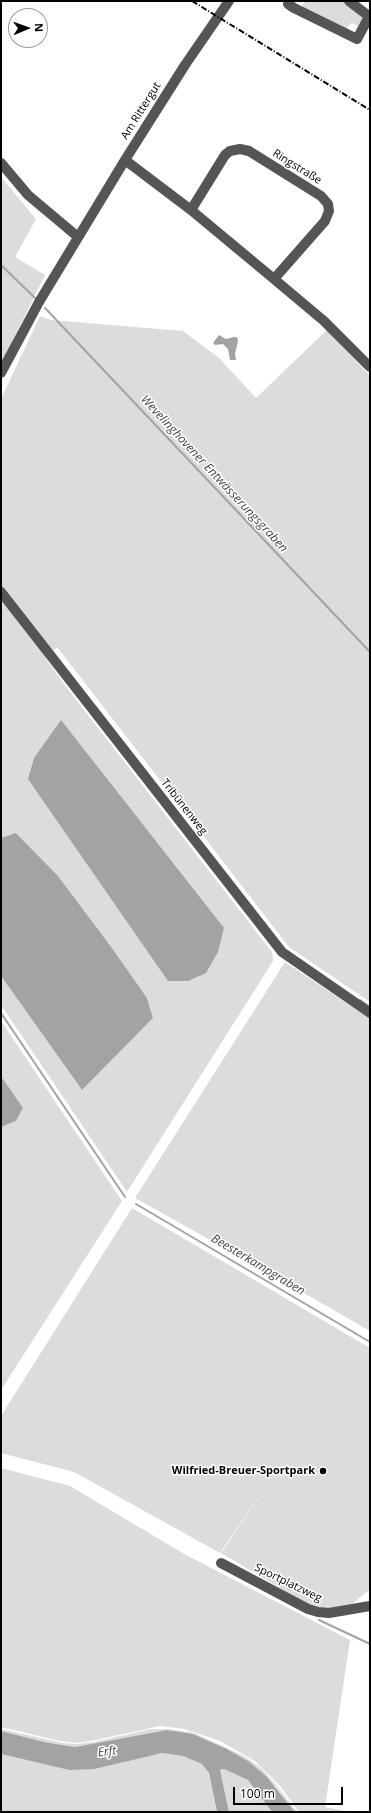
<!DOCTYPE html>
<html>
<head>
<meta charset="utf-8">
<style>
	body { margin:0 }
	#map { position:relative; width:371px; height:1813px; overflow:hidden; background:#fff; font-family:"Open Sans",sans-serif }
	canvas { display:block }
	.frame { position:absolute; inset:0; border:2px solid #000; pointer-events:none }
	.north { position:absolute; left:8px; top:8px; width:40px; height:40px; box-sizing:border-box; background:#fff; border:1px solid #999; border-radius:50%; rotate:88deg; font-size:11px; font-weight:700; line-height:16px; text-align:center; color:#000 }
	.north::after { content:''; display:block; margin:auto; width:14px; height:18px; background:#000; clip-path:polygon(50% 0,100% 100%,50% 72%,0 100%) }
	.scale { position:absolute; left:233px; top:1787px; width:110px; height:18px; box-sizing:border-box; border:2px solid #000; border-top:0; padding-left:5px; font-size:12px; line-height:14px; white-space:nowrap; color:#000; -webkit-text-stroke:3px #fff; paint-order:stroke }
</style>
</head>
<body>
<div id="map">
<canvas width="371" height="1813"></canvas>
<div class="frame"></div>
<div class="north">N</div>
<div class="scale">100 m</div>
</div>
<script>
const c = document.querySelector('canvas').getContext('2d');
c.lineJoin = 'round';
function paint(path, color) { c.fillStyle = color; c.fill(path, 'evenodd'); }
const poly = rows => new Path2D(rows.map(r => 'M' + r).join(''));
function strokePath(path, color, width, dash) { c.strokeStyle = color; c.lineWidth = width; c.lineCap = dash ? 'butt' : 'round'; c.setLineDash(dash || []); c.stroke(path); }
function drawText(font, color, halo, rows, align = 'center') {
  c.font = font + ' "Open Sans",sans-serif'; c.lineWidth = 3; c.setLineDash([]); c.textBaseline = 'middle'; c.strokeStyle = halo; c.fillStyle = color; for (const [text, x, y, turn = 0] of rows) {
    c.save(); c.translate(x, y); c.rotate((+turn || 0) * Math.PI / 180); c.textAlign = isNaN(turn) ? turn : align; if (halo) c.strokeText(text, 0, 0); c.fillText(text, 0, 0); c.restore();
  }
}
const green = poly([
	[304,1,343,1,365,18,361,27,351,23,345,31,301,9],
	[1,177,36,219,15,257,45,275,1,364],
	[40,316,51,320,183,331,219,358,256,398,327,330,370,376,370,1002,289,947,57,647,46,659,67,688,272,952,273,961,127,1192,1,1005,1,976,82,1090,153,1018,147,998,112,948,58,876,16,833,1,838,1,399],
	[285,962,370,1019,370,1331,264,1270,135,1198],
	[1,1021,122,1201,1,1390,1,1127,16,1121,23,1108,1,1076],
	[132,1208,370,1348,370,1589,351,1605,319,1611,221,1553,284,1460,220,1553,74,1472,1,1453,1,1416],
	[1,1468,70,1486,186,1555,350,1640,325,1807,352,1812,299,1812,280,1786,255,1761,220,1741,184,1729,161,1726,151,1728,91,1741,76,1743,60,1741,1,1727],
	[1,1729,63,1743,77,1744,94,1742,151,1729,169,1729,194,1733,244,1756,261,1768,277,1786,297,1812,295,1812,276,1787,248,1761,227,1749,193,1734,167,1730,75,1747,44,1742,1,1731],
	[162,1753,183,1756,202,1764,209,1773,217,1812,1,1812,1,1754,69,1770],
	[224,1769,248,1780,272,1812,229,1812,220,1770]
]);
const water = poly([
	[219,335,226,339,234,337,237,337,238,341,235,354,236,360,230,360,228,349,223,344,215,345,213,343],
	[61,720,224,928,218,952,206,973,188,981,168,981,28,779,34,758],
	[16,833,58,876,112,948,147,998,153,1018,82,1090,1,976,1,838],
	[1,1076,23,1108,16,1121,1,1127],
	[167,1730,193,1734,227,1749,248,1761,267,1777,295,1812,272,1812,248,1780,224,1769,220,1770,229,1812,217,1812,209,1773,202,1764,183,1756,162,1753,94,1769,69,1770,1,1754,1,1731,44,1742,75,1747]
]);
const stream = poly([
	[1,265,35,298],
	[45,308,370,652],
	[360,1000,370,1007],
	[1,1013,125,1197],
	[136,1204,370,1342],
	[319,1620,370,1644]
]);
const minor = poly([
	[289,1,288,4,294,8,357,39,370,15],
	[349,1,370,17],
	[125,160,191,210,274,279,325,221,329,211,328,204,321,196,249,151,240,149,230,151,225,155,191,210],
	[1,163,28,195,78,237],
	[274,279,324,321,370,367],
	[1,373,39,302,125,160,185,65,229,1],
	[1,592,282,952,370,1013],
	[221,1563,308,1609,318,1612,329,1613,370,1606]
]);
const rail = poly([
	[192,1,370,110]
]);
const markers = [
	[323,1471,4,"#000"]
];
const streetNames = [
	["Am Rittergut",141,111,-58],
	["Ringstraße",297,167,32],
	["Tribünenweg",184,807,52],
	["Sportplatzweg",288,1583,26]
];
const poiNames = [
	["Wilfried-Breuer-Sportpark",315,1471]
];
const waterNames = [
	["Wevelinghovener Entwässerungsgraben",214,474,47],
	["Beesterkampgraben",258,1265,31],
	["Erft",107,1752,-7]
];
paint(green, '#dcdcdc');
paint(water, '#a3a3a3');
strokePath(stream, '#a3a3a3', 2);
strokePath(minor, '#555', 10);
strokePath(rail, '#000', 2, [6, 2, 1, 2]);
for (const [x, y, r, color] of markers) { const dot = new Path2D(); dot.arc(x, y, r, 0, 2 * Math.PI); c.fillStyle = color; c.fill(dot); strokePath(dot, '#fff', 1.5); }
drawText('11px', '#000', '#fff', streetNames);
drawText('bold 11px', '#000', '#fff', poiNames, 'right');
drawText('italic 12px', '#444', '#fff', waterNames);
</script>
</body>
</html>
